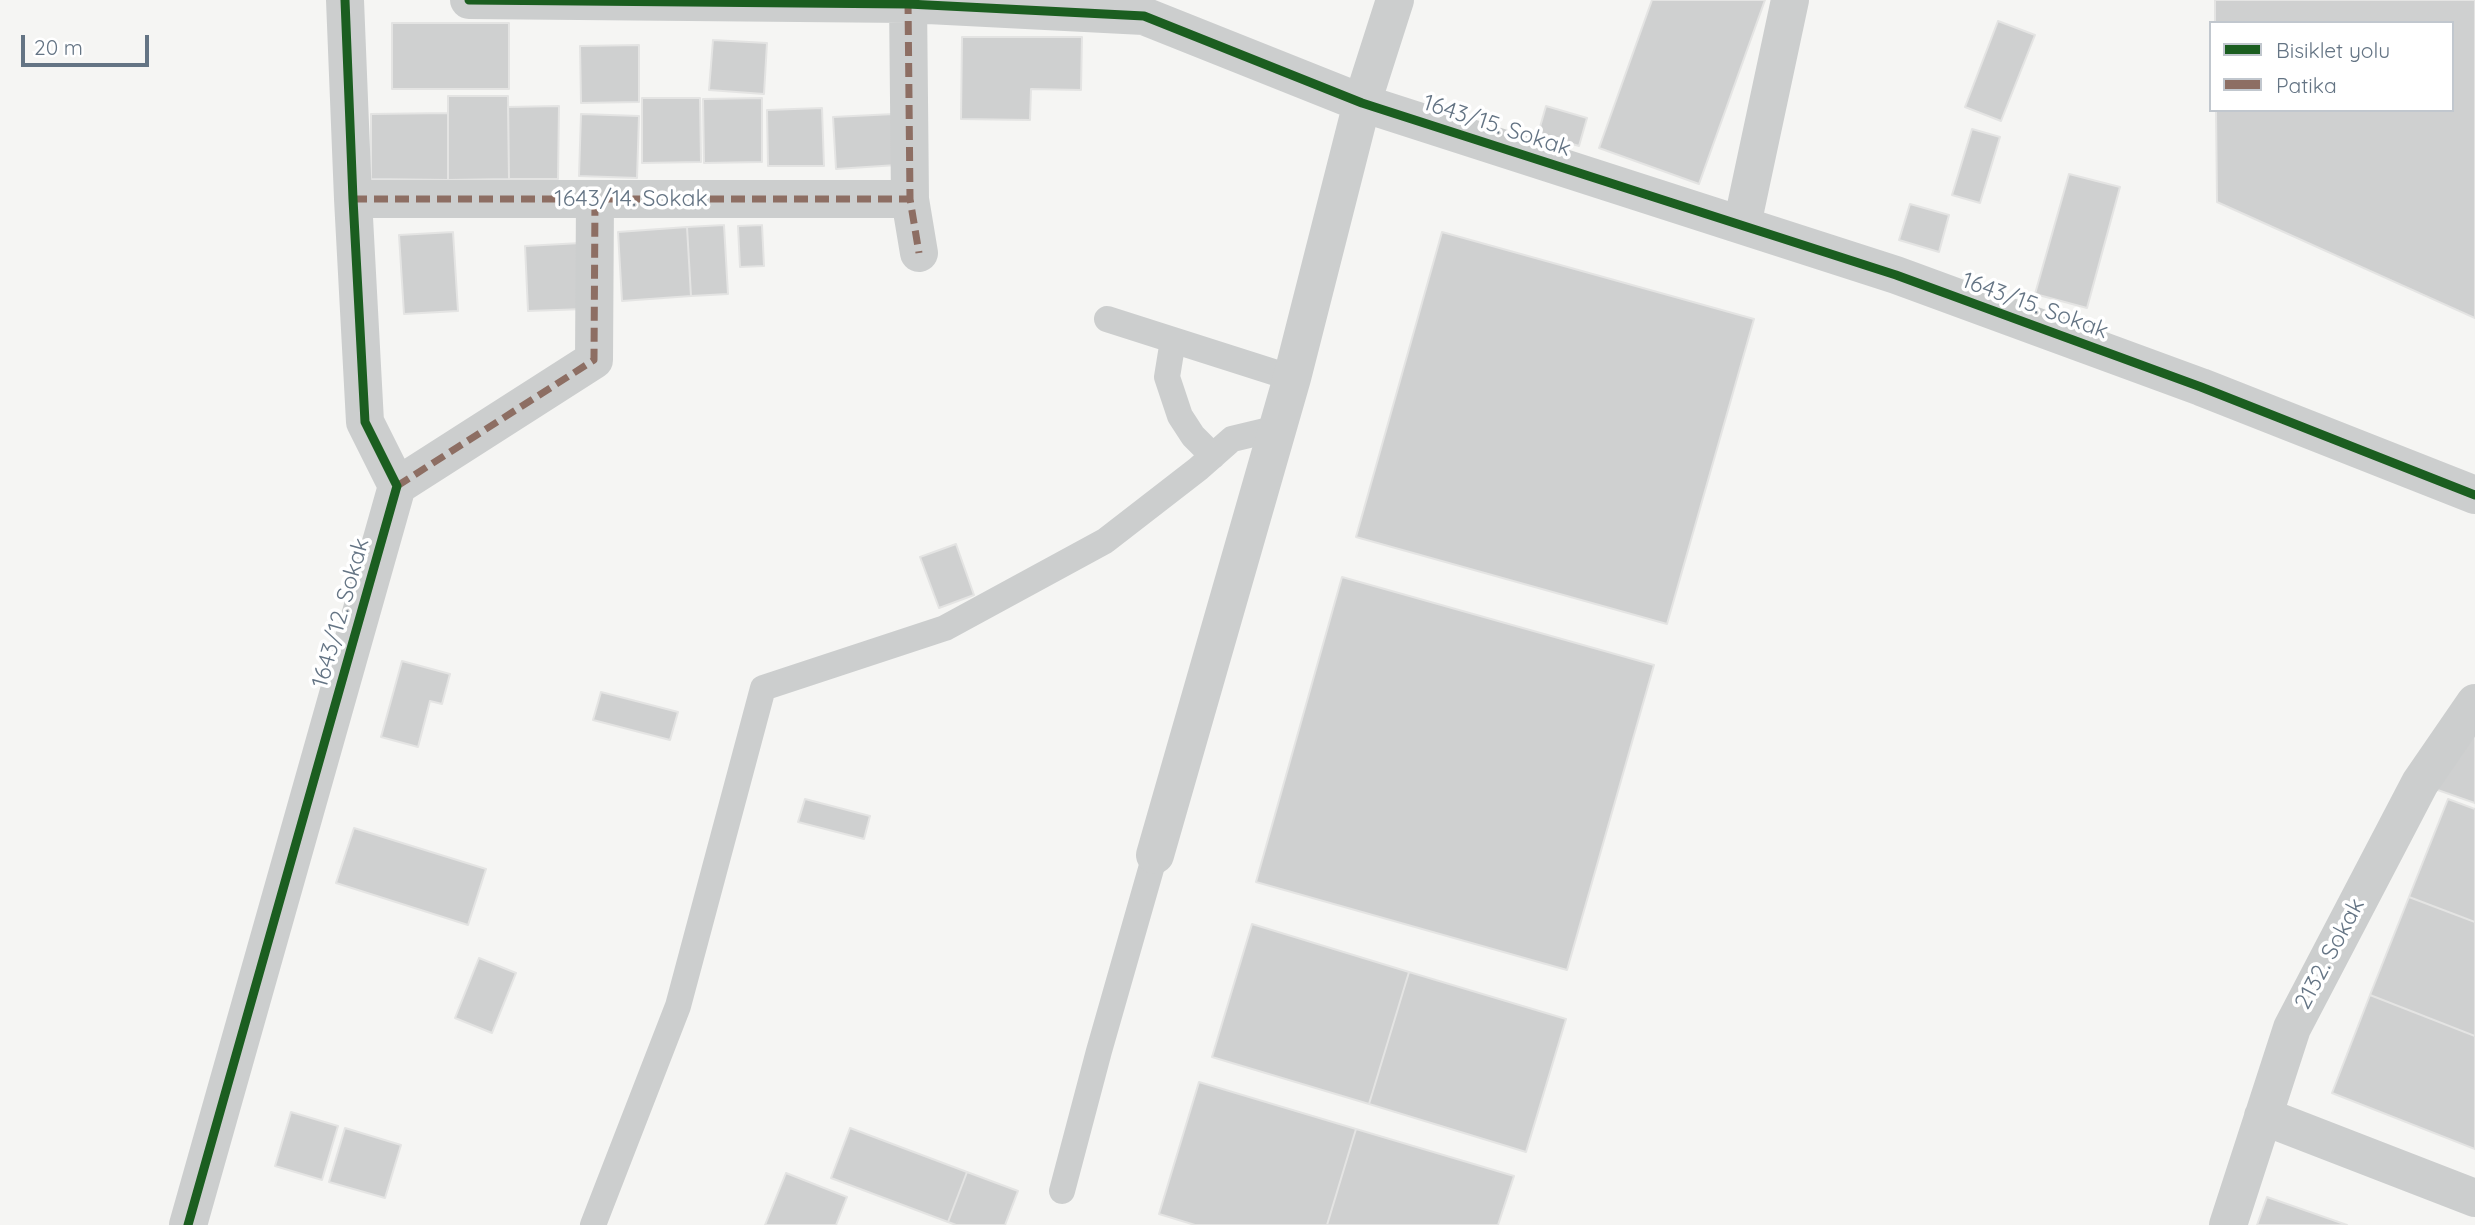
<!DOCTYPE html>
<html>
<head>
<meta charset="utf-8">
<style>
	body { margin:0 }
	#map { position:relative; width:2475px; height:1225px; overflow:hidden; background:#f5f5f3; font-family:Quicksand,sans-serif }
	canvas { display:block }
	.legend { position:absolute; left:2209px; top:21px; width:245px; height:91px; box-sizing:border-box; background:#fff; border:2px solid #c1c7ce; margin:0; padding:9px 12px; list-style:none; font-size:21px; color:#647484 }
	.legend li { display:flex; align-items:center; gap:14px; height:35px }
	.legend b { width:35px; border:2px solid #c1c7ce }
	.scale { position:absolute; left:21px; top:35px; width:128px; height:32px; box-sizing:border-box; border:4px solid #647484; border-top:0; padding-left:9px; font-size:21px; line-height:24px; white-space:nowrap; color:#647484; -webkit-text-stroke:5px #fff; paint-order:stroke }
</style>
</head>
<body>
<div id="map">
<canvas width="2475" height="1225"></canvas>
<ul class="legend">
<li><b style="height:9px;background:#1b5e20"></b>Bisiklet yolu</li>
<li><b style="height:9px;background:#8d6e63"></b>Patika</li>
</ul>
<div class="scale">20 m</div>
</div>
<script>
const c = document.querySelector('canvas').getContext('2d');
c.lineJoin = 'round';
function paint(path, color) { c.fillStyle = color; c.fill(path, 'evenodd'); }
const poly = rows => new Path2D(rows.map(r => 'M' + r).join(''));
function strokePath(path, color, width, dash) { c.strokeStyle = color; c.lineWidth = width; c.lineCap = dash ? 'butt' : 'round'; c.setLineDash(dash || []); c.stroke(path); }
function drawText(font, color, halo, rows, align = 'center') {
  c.font = font + ' Quicksand,sans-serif'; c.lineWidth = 7; c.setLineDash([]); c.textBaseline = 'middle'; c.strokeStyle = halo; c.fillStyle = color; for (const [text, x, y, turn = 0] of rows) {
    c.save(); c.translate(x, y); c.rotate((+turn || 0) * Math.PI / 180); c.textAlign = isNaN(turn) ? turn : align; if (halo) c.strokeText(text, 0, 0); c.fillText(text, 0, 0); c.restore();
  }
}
const building = poly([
	[1652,0,1765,0,1699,184,1599,148,1652,0],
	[2215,0,2475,0,2475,318,2217,202,2216,110,2452,110,2452,23,2215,23,2215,0],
	[1998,21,2035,35,2001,121,1965,107,1998,21],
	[392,23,509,23,509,89,392,89,392,23],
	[962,37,1082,37,1081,90,1031,89,1030,120,961,119,962,37],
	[713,40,767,43,764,94,709,90,713,40],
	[639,45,639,102,581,103,580,46,639,45],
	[448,96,508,96,509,179,448,180,448,96],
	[642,98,700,98,701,162,642,163,642,98],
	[762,98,762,162,704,163,703,99,762,98],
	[559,106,558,179,509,179,508,107,559,106],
	[1546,106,1587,118,1579,146,1538,134,1546,106],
	[822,108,824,166,768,166,767,110,822,108],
	[448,113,448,180,371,179,371,114,448,113],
	[581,114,639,116,637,178,579,176,581,114],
	[894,114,897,165,836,169,833,117,894,114],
	[1972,129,2000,137,1980,203,1952,195,1972,129],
	[2069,174,2120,187,2087,308,2035,294,2069,174],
	[1910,204,1949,215,1939,252,1899,240,1910,204],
	[724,225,728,294,691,296,687,227,724,225],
	[762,225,764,266,740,267,738,226,762,225],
	[687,227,691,296,622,301,618,232,687,227],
	[453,232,458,311,404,314,399,235,453,232],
	[1442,232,1754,319,1667,624,1356,537,1442,232],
	[581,243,585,309,528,311,525,246,581,243],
	[956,544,974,595,939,608,920,557,956,544],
	[1342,577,1654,665,1567,970,1256,882,1342,577],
	[402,661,450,674,442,704,430,701,418,747,381,737,402,661],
	[601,692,678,712,670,740,593,720,601,692],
	[2475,729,2475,803,2432,788,2475,729],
	[805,799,870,816,864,839,798,822,805,799],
	[2448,799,2475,809,2475,922,2409,897,2448,799],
	[354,828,486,869,468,925,336,883,354,828],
	[2409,897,2475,922,2475,1036,2370,995,2409,897],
	[1252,924,1409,972,1369,1104,1212,1057,1252,924],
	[479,958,516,973,492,1033,455,1018,479,958],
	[1409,972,1566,1019,1526,1152,1369,1104,1409,972],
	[2370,995,2475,1036,2475,1149,2332,1093,2370,995],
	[1199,1082,1356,1129,1327,1225,1195,1225,1159,1214,1199,1082],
	[291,1112,338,1126,322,1180,275,1166,291,1112],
	[345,1128,401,1145,385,1198,329,1182,345,1128],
	[850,1128,967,1172,948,1222,831,1178,850,1128],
	[1356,1129,1514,1176,1498,1225,1327,1225,1356,1129],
	[967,1172,1018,1191,1005,1225,956,1225,948,1222,967,1172],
	[786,1173,847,1197,836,1225,765,1225,786,1173],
	[2267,1197,2347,1225,2257,1225,2267,1197]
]);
const service = poly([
	[1107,319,1292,378],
	[1173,340,1167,377,1180,416,1193,436,1213,456],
	[1062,1191,1099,1051,1155,855],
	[593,1225,678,1006,763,688,945,628,1105,541,1198,469,1232,439,1278,428]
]);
const minor = poly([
	[469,0,908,4,1144,16,1362,103,1896,275,2201,387,2475,495],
	[908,0,910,199,919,253],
	[353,199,910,199],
	[1742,225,1790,0],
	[397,486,594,360,595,199],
	[1155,855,1292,378,1362,103,1395,0],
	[2263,1116,2475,1198],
	[188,1225,397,486,365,422,353,199,345,0],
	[2228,1225,2292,1028,2420,783,2475,703]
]);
const quiet = poly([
	[908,0,910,199,919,253],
	[353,199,910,199],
	[397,486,594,360,595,199]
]);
const cycleway = poly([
	[469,0,908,4,1144,16,1362,103,1896,275,2201,387,2475,495],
	[188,1225,397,486,365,422,353,199,345,0]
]);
const streetNames = [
	["1643/15. Sokak",1497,126,18],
	["1643/14. Sokak",631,199],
	["1643/15. Sokak",2035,306,20],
	["1643/12. Sokak",341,613,-74],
	["2132. Sokak",2330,954,-62]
];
paint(building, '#cfd0d0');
strokePath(building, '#e4e4e3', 2);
strokePath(service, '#cccece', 26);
strokePath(minor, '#cccece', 38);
strokePath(quiet, '#8d6e63', 7, [14, 7]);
strokePath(cycleway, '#1b5e20', 9);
drawText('23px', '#647484', '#fff', streetNames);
</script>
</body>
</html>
